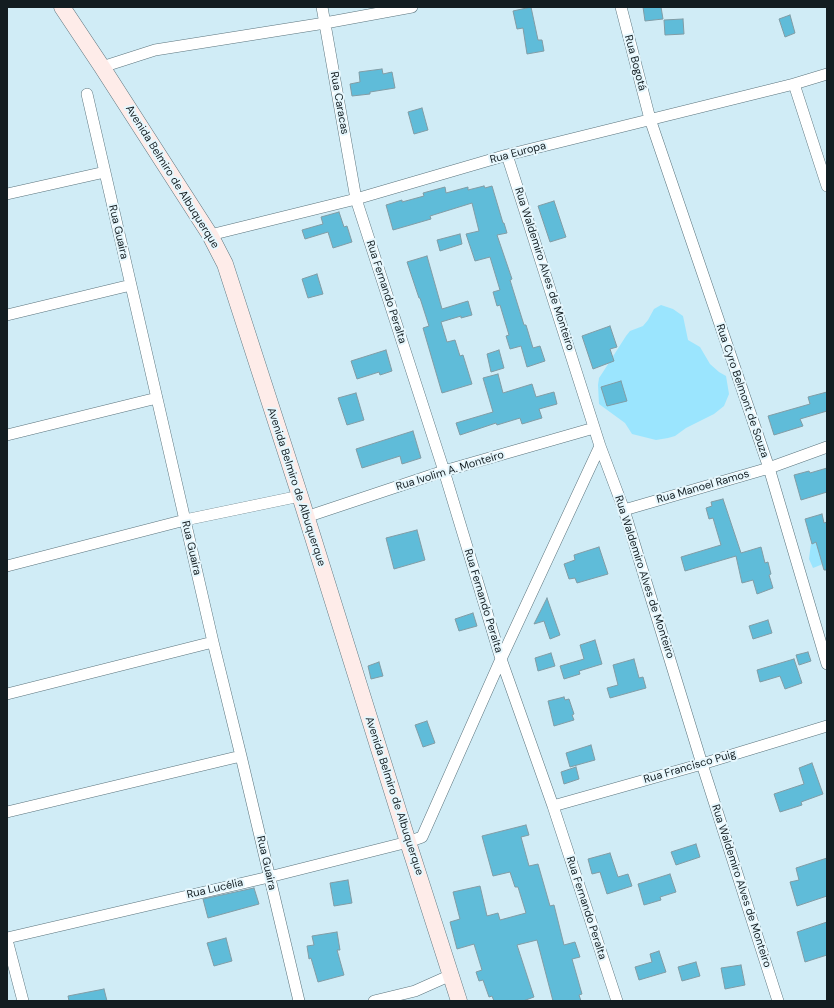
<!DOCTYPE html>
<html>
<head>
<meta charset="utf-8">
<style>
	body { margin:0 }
	#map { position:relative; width:834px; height:1008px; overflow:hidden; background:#d0ecf6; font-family:"DM Sans",sans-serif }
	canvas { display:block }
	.frame { position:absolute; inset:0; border:8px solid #131d21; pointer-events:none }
</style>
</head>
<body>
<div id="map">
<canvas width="834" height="1008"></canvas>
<div class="frame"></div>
</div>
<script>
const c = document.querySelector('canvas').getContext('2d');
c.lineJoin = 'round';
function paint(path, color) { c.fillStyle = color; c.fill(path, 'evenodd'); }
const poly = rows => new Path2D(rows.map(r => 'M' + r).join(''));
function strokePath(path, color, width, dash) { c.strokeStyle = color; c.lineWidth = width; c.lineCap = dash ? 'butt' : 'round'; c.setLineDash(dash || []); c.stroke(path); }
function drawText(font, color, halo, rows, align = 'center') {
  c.font = font + ' "DM Sans",sans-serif'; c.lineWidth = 4; c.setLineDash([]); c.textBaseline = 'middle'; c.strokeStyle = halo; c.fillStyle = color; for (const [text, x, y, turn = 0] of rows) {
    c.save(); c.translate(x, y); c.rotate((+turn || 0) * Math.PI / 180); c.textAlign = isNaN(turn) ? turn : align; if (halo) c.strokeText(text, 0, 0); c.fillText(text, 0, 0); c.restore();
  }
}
const green = poly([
	[661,305,673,309,683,316,688,340,700,347,710,364,719,372,726,376,729,394,724,406,714,414,686,428,675,436,668,438,656,440,632,434,625,423,599,404,598,385,599,378,603,372,626,336,630,331,643,326,648,320,654,309],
	[815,541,822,553,823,564,813,568,809,559,811,543]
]);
const building = poly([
	[531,7,538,40,542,40,544,51,527,54,523,28,517,29,513,11,531,7],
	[643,7,661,7,663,19,645,21,643,7],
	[790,15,795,33,785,37,779,19,790,15],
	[683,19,684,34,665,35,664,20,683,19],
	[382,69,383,74,392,72,395,88,370,92,370,94,352,96,350,84,360,82,359,72,382,69],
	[422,108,428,130,414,134,408,112,422,108],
	[484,186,485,188,492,186,503,223,504,223,507,233,497,235,512,279,510,280,524,325,526,325,533,348,540,346,545,361,527,367,521,346,510,349,506,336,509,335,500,305,497,306,493,292,500,290,490,257,475,261,466,234,479,231,472,203,430,216,431,219,393,230,386,205,402,200,402,202,424,196,423,193,445,187,446,193,468,187,468,190,484,186],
	[554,201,566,237,550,242,538,206,554,201],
	[339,212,344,227,347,226,352,242,333,248,328,232,305,239,302,230,323,224,321,217,339,212],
	[460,234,462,244,440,251,437,240,460,234],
	[427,256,442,309,468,301,472,315,461,318,461,316,441,322,447,342,455,340,460,356,463,355,472,384,442,393,423,328,429,326,420,298,419,298,407,262,427,256],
	[317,274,323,294,308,298,302,279,317,274],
	[610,326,617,347,610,349,614,361,593,369,582,336,610,326],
	[386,350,392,371,380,375,379,372,357,379,351,361,386,350],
	[499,350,504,368,491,372,487,354,499,350],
	[498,374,503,393,532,384,536,397,554,392,557,404,539,409,542,418,522,424,520,418,497,425,496,423,460,435,456,423,493,412,483,378,498,374],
	[621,381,627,401,607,406,601,387,621,381],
	[827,392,827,411,800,419,803,426,774,435,768,416,810,404,808,397,827,392],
	[356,393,364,420,347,425,338,398,356,393],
	[413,431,421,458,402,464,400,456,362,468,356,449,413,431],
	[827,468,827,492,801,500,794,475,809,471,810,473,827,468],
	[723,499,741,553,761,547,765,563,768,562,771,574,769,575,773,588,757,594,753,580,742,583,736,556,685,571,681,557,721,545,713,518,709,519,706,508,712,506,711,502,723,499],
	[822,514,824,523,827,522,827,570,824,570,816,542,812,544,805,519,822,514],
	[417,530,425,560,394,569,386,538,417,530],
	[599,547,608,574,577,583,575,578,569,579,564,564,575,560,574,555,599,547],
	[547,598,560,635,550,639,544,621,534,624,547,598],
	[473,613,477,626,459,631,455,619,473,613],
	[768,620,772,633,753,639,749,626,768,620],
	[595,640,602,664,579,671,580,674,564,679,560,666,584,659,580,645,595,640],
	[808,652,811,661,799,665,796,655,808,652],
	[551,653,555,666,538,671,535,658,551,653],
	[634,659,639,678,643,677,646,688,610,698,607,688,618,685,613,665,634,659],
	[794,659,802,683,785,689,780,676,760,682,757,670,794,659],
	[379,662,383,676,371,679,368,666,379,662],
	[564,697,565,700,569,699,574,714,572,715,574,720,554,726,548,701,564,697],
	[427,721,435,743,423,747,415,725,427,721],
	[591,745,595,760,570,767,566,753,591,745],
	[812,763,823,794,801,802,802,805,780,812,774,794,804,784,799,768,812,763],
	[576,767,579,779,564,784,561,772,576,767],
	[526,825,529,835,521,837,529,866,538,864,550,906,554,905,564,945,575,942,580,957,572,959,582,994,579,995,581,1001,553,1001,537,940,517,945,534,997,523,1001,494,1001,492,996,489,997,483,980,479,981,476,972,482,970,474,944,457,949,450,922,460,919,453,892,480,886,487,916,498,913,500,920,526,913,518,887,515,887,510,872,493,876,482,836,526,825],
	[696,844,700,857,676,865,671,852,696,844],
	[610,853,618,877,628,874,632,886,607,894,600,872,592,874,588,859,610,853],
	[827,858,827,896,797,906,790,882,799,880,796,868,827,858],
	[670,874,676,892,660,897,661,900,644,905,638,884,670,874],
	[348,880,352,903,334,906,330,883,348,880],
	[254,888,259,904,208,918,203,899,254,888],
	[827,922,827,955,805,962,797,932,827,922],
	[337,932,340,950,337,950,344,975,318,982,311,958,309,959,307,946,314,945,312,936,337,932],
	[226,938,232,961,214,966,207,943,226,938],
	[659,951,666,972,639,980,635,967,652,962,650,954,659,951],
	[696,962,700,976,682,981,678,967,696,962],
	[741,965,745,985,725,989,721,968,741,965],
	[104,989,107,1001,69,1001,68,996,104,989]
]);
const street = poly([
	[322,7,356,199,444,471,501,659,553,806,617,1001],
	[621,7,650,119,769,468,827,664],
	[102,67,155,50,325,23,412,7],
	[794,84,827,186],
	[87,94,213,642,241,756,299,1001],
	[507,155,600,446,624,510,702,764,778,1001],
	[7,194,105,172],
	[210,235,356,199,507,155,794,84,827,74],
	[7,315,131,285],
	[7,435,157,398],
	[624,510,769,468,827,447],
	[306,517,444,471,594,428],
	[7,566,185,520,300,496],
	[7,694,213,642],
	[553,806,702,764,827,726],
	[7,812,241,756],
	[7,938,269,877,408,842,422,837,501,659,600,446],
	[7,940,23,1001],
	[374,1001,415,991,451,975]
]);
const secondary = poly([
	[62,7,102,67,210,235,225,264,300,496,408,842,459,1001]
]);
const streetNames = [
	["Rua Bogotá",635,63,75],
	["Rua Caracas",339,103,80],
	["Rua Europa",518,153,-15],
	["Avenida Belmiro de Albuquerque",172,177,58],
	["Rua Guaira",118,232,77],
	["Rua Waldemiro Alves de Monteiro",544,269,72],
	["Rua Fernando Peralta",386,292,72],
	["Rua Cyro Belmont de Souza",742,391,71],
	["Rua Ivolim A. Monteiro",450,471,-17],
	["Avenida Belmiro de Albuquerque",296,487,72],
	["Rua Manoel Ramos",703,487,-16],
	["Rua Guaira",191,548,77],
	["Rua Waldemiro Alves de Monteiro",644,577,72],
	["Rua Fernando Peralta",483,601,73],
	["Rua Francisco Puig",690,767,-16],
	["Avenida Belmiro de Albuquerque",394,796,72],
	["Rua Guaira",266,863,77],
	["Rua Waldemiro Alves de Monteiro",741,886,72],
	["Rua Lucélia",215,889,-13],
	["Rua Fernando Peralta",586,908,72]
];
paint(green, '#9be5fe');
paint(building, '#5fbcd9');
strokePath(building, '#819ca5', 1);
strokePath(street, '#5b747d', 12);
strokePath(secondary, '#5b747d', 17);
strokePath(street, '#fff', 11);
strokePath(secondary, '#feece9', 16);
drawText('11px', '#131d21', '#e6f7fd', streetNames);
</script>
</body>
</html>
